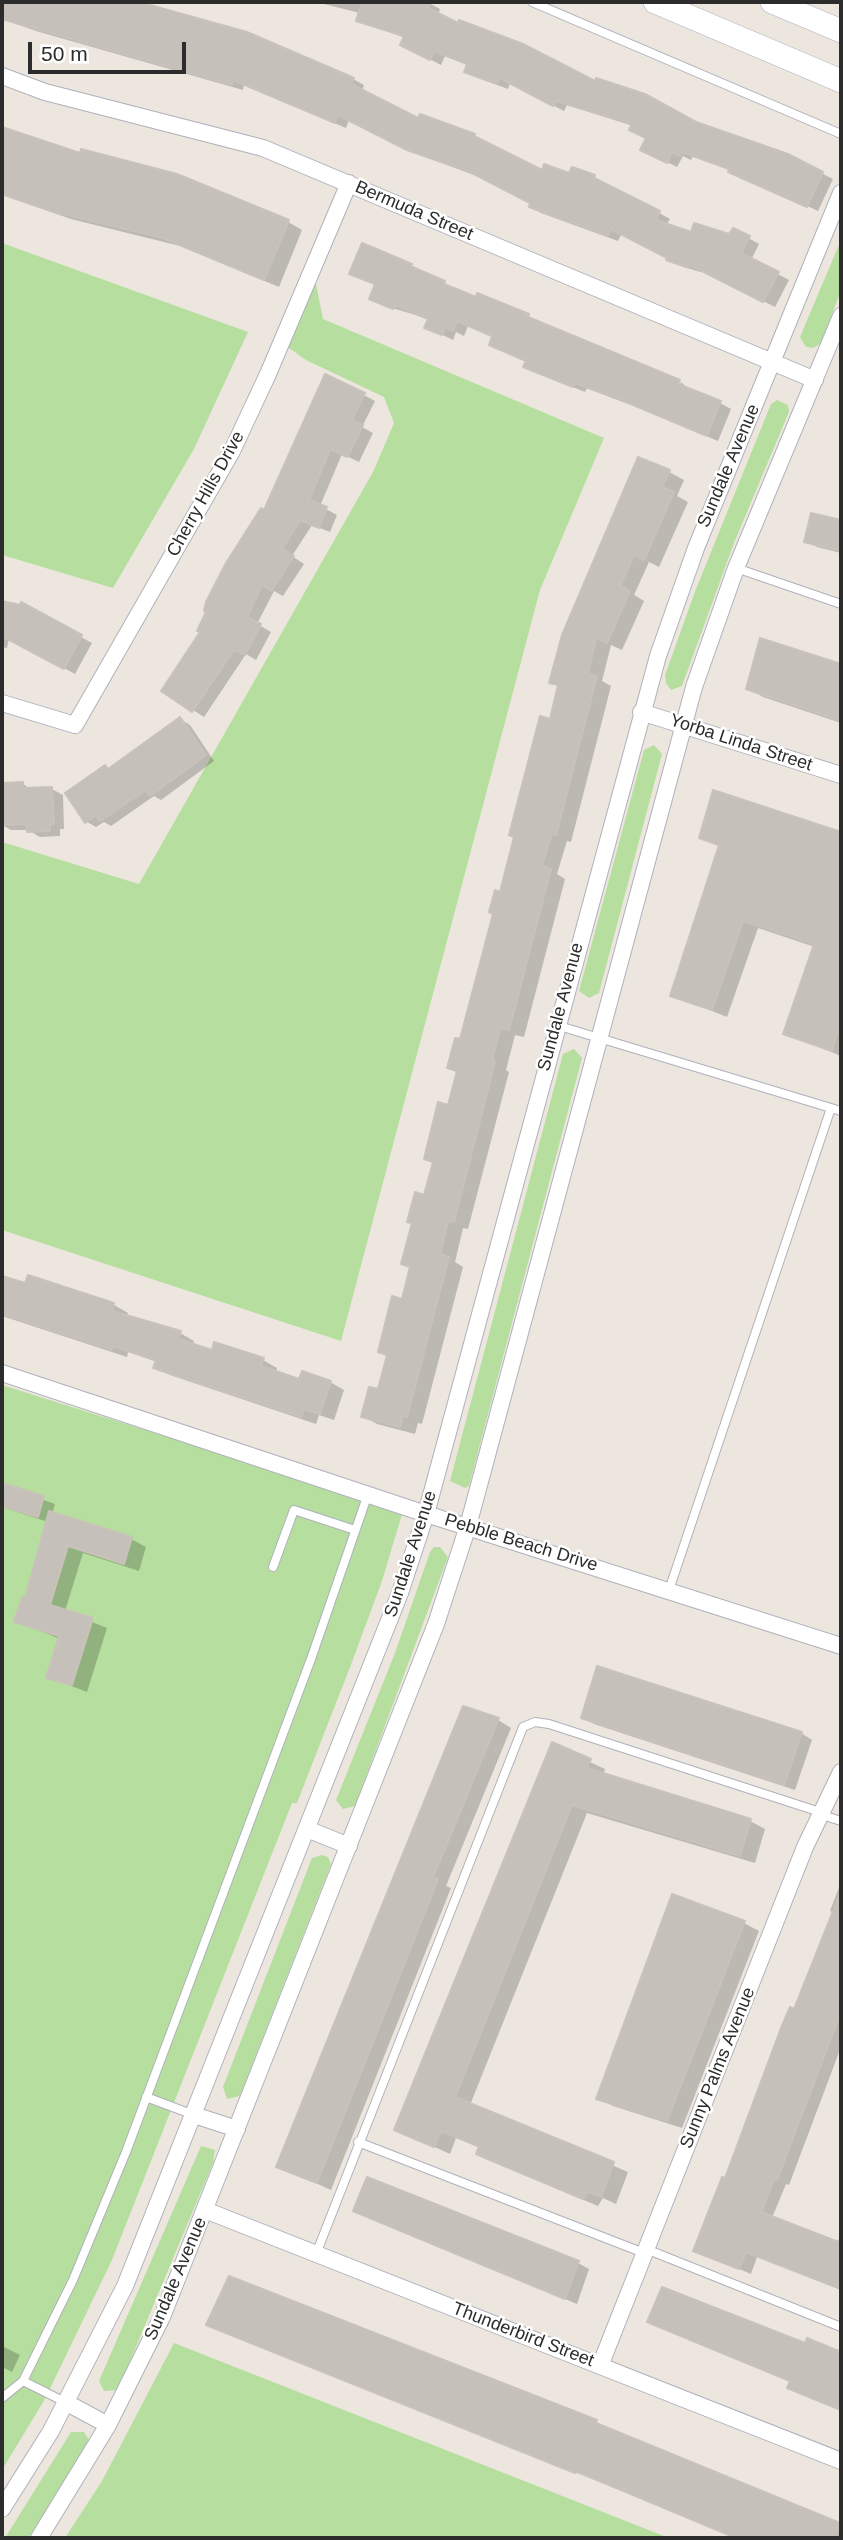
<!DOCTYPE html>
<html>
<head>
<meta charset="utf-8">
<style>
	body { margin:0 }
	#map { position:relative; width:843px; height:2540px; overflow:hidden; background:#ece6df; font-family:Arial,sans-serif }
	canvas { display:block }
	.frame { position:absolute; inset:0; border:4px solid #2c2c2c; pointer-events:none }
	.scale { position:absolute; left:28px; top:42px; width:158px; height:32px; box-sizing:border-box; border:4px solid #2c2c2c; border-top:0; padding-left:9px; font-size:21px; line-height:24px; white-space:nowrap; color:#2c2c2c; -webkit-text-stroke:5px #fff; paint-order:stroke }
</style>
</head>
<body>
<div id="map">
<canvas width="843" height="2540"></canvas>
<div class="frame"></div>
<div class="scale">50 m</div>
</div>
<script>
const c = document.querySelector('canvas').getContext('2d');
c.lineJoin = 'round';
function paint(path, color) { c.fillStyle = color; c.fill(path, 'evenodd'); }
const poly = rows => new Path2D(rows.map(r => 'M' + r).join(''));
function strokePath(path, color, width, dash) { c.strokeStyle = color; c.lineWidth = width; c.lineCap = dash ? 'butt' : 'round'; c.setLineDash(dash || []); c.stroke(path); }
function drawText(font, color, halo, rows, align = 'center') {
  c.font = font + ' Arial,sans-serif'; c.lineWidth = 5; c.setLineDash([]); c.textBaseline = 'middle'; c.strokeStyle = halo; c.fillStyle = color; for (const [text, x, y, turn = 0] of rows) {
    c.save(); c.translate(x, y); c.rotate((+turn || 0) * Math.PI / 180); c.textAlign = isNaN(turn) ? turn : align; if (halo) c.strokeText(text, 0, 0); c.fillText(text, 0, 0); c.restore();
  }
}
const green = poly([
	[841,240,841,291,820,344,813,348,806,347,800,337],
	[2,243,248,332,194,449,113,588,2,555],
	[313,269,323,319,604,438,540,590,341,1341,2,1230,2,842,139,884,373,472,394,423,384,397,306,360,282,343],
	[777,400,788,405,789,412,734,543,682,686,671,690,666,683,665,675,696,589,771,404],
	[654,745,662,754,599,993,589,998,579,991,644,750],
	[574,1049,582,1058,469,1486,465,1488,450,1481,563,1054],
	[2,1385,403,1511,382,1581,352,1662,297,1803,292,1803,112,2260,45,2399,2,2470],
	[434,1547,440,1547,448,1557,355,1806,343,1809,336,1800,395,1653,430,1552],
	[322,1855,328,1857,331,1864,240,2096,227,2099,223,2087,312,1858],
	[201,2146,215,2150,213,2163,118,2390,104,2391,99,2381],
	[174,2343,669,2538,65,2538,102,2481],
	[71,2432,84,2432,89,2440,86,2450,28,2538,5,2538]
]);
const shadow = poly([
	[2,2,137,2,246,33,353,79,364,85,362,91,419,120,474,135,543,173,570,175,573,169,594,177,670,219,666,225,692,234,730,237,734,230,759,244,751,260,789,280,775,307,701,270,700,272,679,265,622,233,618,241,541,213,531,207,532,203,482,178,420,155,349,120,346,128,244,84,243,90,36,31,2,19],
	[316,2,427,2,440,9,438,15,596,83,787,156,833,179,818,211,731,170,693,156,691,160,683,156,677,167,653,155,648,138,633,126,567,105,564,111,510,83,508,89,476,77,466,71,468,65,445,56,441,65,412,50,405,38,358,20,360,13],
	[2,128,288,222,302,230,279,287,180,246,71,219,2,195],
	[363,246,411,265,454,290,528,316,677,392,681,382,689,390,720,403,731,409,718,441,644,410,587,388,585,392,536,372,527,361,491,344,494,337,468,326,464,336,456,332,453,340,426,327,429,319,382,305,371,299,377,285,351,273],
	[364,395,375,401,362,427,373,433,359,462,342,454,320,506,337,515,330,532,312,525,292,556,304,564,283,596,274,591,257,624,271,632,256,660,246,654,204,717,193,710,202,632,265,513],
	[669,472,684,480,677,496,688,502,659,567,649,562,634,595,644,601,622,650,611,645,602,681,611,686,571,842,567,841,557,874,565,879,524,1037,515,1035,506,1070,509,1072,468,1229,463,1228,455,1262,463,1267,422,1424,418,1423,415,1434,377,1424,363,1416,379,1391,388,1356,380,1352,403,1301,411,1268,403,1263,435,1163,426,1158,449,1107,458,1073,449,1068,461,1041,551,721,560,687,551,682],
	[812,515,841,522,841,553,817,547,806,541],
	[2,603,22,605,92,643,75,674,9,638,7,648,2,647],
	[762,640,841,665,841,723,763,697,748,688],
	[180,719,190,725,214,761,161,800,154,796,111,826,104,822,96,827,87,822,105,767,110,770],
	[23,784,32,790,52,789,63,795,64,829,60,829,60,836,40,837,28,830,11,830,2,825,2,785],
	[714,792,841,834,841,1056,785,1033,815,947,758,928,727,1017,672,995,720,847,701,837],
	[2,1276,26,1286,29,1277,114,1305,128,1313,127,1317,180,1333,194,1341,193,1345,213,1352,263,1360,277,1368,276,1373,301,1381,330,1382,344,1390,334,1420,319,1415,316,1424,170,1375,156,1367,157,1362,128,1352,127,1357,2,1316],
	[2,1485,55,1504,52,1514,131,1539,146,1547,139,1571,83,1553,65,1611,107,1628,87,1692,48,1677,60,1639,16,1621,26,1600,48,1522,2,1507],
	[583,1718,801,1733,812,1740,795,1790,594,1724],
	[498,1720,511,1728,446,1886,451,1888,331,2190,278,2166],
	[553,1745,605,1769,603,1775,750,1821,765,1829,755,1863,587,1813,470,2105,628,2172,616,2204,603,2198,598,2206,493,2162,478,2153,480,2148,456,2138,450,2154,396,2129],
	[841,1882,841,2047,789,2185,786,2184,772,2218,837,2243,841,2234,841,2290,757,2257,751,2274,695,2250,795,2011,834,1913,830,1911],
	[744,1923,759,1931,682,2128,613,2106,598,2098],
	[355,2211,578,2263,589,2269,577,2304],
	[649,2322,806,2345,808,2340,841,2354,841,2411,801,2394,789,2387,791,2382],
	[208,2324,596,2422,610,2430,841,2526,841,2538,738,2538],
	[2,2346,20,2355,12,2372,2,2367]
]);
const building = poly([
	[2,2,139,2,247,32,354,78,351,84,418,118,420,114,475,134,474,136,542,170,544,164,569,173,572,167,595,175,594,178,660,211,656,220,691,232,694,223,729,234,733,228,750,236,741,253,779,272,763,302,690,265,689,268,666,260,667,258,611,229,607,236,529,207,530,203,470,172,407,150,338,115,335,123,233,80,232,85,2,19,2,2],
	[362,2,431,2,428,8,458,23,459,20,523,44,595,81,596,78,645,94,696,122,788,154,823,172,807,207,728,172,729,169,682,152,680,156,672,152,667,163,640,150,646,138,629,130,632,124,556,101,553,106,500,78,497,84,464,72,467,64,434,51,430,60,400,45,404,36,356,21,362,2],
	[2,127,80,153,81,149,177,174,289,220,264,280,163,238,54,212,2,194,2,127],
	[362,243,412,264,410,266,445,281,444,284,476,297,477,293,529,314,528,317,680,380,678,384,721,401,707,436,631,404,575,383,573,387,523,367,526,361,489,345,492,336,457,321,453,331,445,327,442,335,424,328,428,319,395,305,393,309,369,299,375,284,349,274,362,243],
	[325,374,365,393,352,420,363,425,347,457,330,449,309,500,327,507,319,528,300,520,282,549,294,556,271,591,262,585,247,617,261,624,245,655,234,650,192,712,161,691,200,632,197,631,206,612,204,611,206,602,226,563,261,508,264,510,325,374],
	[638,457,670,470,662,487,674,492,644,560,634,555,620,586,630,591,607,643,596,638,588,674,597,676,556,835,552,833,542,866,551,869,509,1030,500,1028,492,1061,495,1062,454,1222,448,1221,440,1254,449,1257,407,1417,403,1415,400,1427,361,1417,369,1387,378,1389,387,1355,378,1352,392,1296,402,1299,410,1267,401,1264,412,1223,407,1222,415,1192,424,1195,433,1162,424,1159,438,1102,448,1105,457,1071,447,1068,455,1038,460,1039,493,914,489,912,495,890,500,892,514,837,509,835,540,716,550,719,558,685,549,683,562,635,638,457],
	[811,513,841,520,841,551,804,542,811,513],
	[2,601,20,605,21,602,82,635,64,669,2,636,2,601],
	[760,638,841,664,841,721,746,689,760,638],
	[180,717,206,755,150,796,146,790,100,821,96,815,85,823,65,793,105,765,108,769,180,717],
	[23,782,23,788,52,787,54,824,50,824,50,831,27,832,27,824,2,825,2,783,23,782],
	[713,790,841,832,841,1020,832,1051,783,1034,814,944,743,921,712,1010,670,996,719,845,699,838,713,790],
	[28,1275,114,1303,112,1311,181,1331,178,1339,212,1350,214,1342,264,1358,261,1366,299,1379,302,1371,331,1381,320,1414,304,1409,301,1417,153,1368,156,1360,113,1346,112,1350,2,1314,2,1276,25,1283,28,1275],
	[2,1483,44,1496,38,1517,2,1506,2,1483],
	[49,1511,132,1537,124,1564,68,1546,50,1605,93,1618,72,1685,46,1678,59,1636,14,1622,22,1597,25,1598,49,1511],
	[597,1666,802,1732,784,1785,581,1718,597,1666],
	[463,1706,499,1718,433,1877,438,1879,317,2183,276,2167,463,1706],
	[552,1742,591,1759,587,1768,751,1819,740,1856,572,1805,455,2097,614,2162,601,2197,588,2191,583,2199,476,2154,479,2146,441,2131,434,2147,394,2130,552,1742],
	[841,1891,841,2012,777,2180,774,2179,761,2212,841,2243,841,2289,746,2252,739,2269,693,2251,722,2177,725,2178,781,2028,790,2007,794,2009,841,1891],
	[672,1894,745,1921,667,2121,596,2099,672,1894],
	[367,2177,579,2261,565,2299,353,2211,367,2177],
	[229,2276,597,2420,596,2423,840,2523,835,2538,736,2538,576,2471,575,2473,206,2325,229,2276],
	[662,2287,805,2343,807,2338,841,2352,841,2410,787,2388,790,2381,647,2322,662,2287]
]);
const service = poly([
	[532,2,841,134],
	[736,568,841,604],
	[556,1025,841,1111],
	[273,1567,294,1510,355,1530],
	[669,1590,831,1108],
	[819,1814,841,1821],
	[146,2097,194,2115],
	[358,2142,644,2253],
	[646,2249,841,2327],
	[316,2254,523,1727,535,1722,549,1724,820,1812],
	[2,2398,23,2381],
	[67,2403,23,2381,73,2280,126,2152,311,1659,368,1494]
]);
const minor = poly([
	[2,76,45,92,263,148,815,380],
	[2,703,75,725,232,451,268,374,349,183],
	[641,712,841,775],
	[2,1373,426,1514,841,1646],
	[307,1829,349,1846],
	[194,2115,237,2129],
	[205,2210,841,2461],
	[600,2366,805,1847,841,1772],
	[67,2403,108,2425],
	[2,2509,51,2431,125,2286,400,1593,426,1514,658,656,696,548,841,193],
	[39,2538,108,2425,162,2317,436,1624,468,1526,694,687,736,568,841,316]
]);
const secondary = poly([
	[655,2,841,81],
	[772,2,841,31]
]);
const streetNames = [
	["Bermuda Street",414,211,23],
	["Sundale Avenue",729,466,-67],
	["Cherry Hills Drive",206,494,-61],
	["Yorba Linda Street",741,743,18],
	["Sundale Avenue",561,1007,-75],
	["Pebble Beach Drive",521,1543,17],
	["Sundale Avenue",411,1554,-72],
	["Sunny Palms Avenue",718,2068,-68],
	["Sundale Avenue",176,2279,-67],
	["Thunderbird Street",523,2335,21]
];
paint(green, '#b6df9f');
paint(shadow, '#0003');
paint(building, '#c5c1ba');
strokePath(building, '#c8c2b8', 2);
strokePath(service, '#afb1bb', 10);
strokePath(minor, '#afb1bb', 18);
strokePath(secondary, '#afb1bb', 24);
strokePath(service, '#fff', 8);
strokePath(minor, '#fff', 16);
strokePath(secondary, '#fff', 23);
drawText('18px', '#2c2c2c', '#fff', streetNames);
</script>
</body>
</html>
